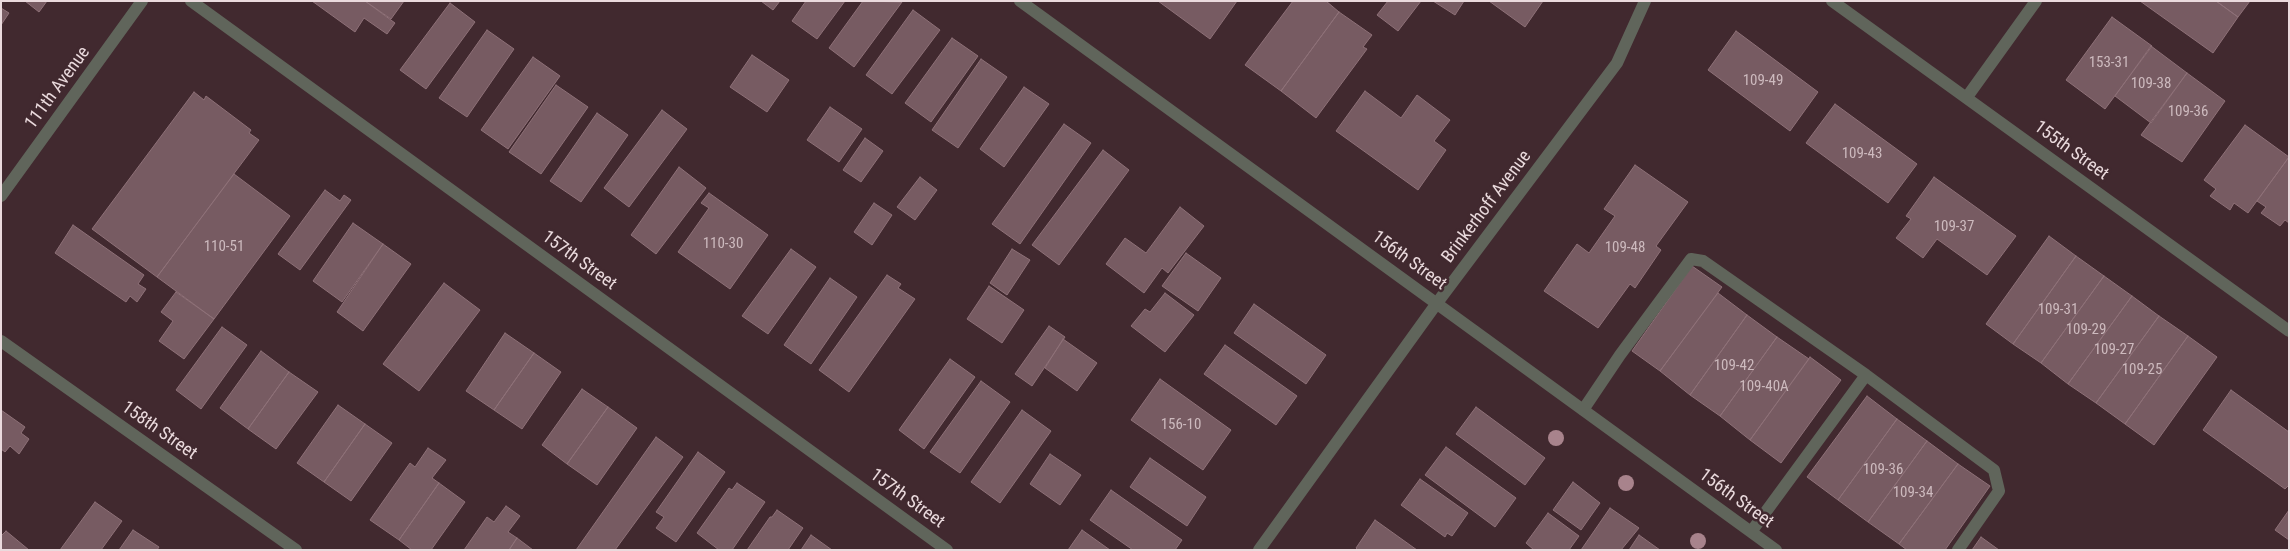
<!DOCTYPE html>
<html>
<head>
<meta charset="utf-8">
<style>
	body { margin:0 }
	#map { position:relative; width:2290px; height:551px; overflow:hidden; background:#41292f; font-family:"Roboto Condensed",sans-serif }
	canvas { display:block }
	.frame { position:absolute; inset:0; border:2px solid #eadadd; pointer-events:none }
</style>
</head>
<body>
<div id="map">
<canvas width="2290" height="551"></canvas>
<div class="frame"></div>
</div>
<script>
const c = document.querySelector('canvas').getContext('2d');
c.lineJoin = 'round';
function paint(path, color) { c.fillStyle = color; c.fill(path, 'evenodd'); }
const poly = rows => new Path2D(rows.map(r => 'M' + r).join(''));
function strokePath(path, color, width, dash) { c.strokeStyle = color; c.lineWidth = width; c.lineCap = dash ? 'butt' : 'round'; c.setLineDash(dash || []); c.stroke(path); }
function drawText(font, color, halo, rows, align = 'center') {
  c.font = font + ' "Roboto Condensed",sans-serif'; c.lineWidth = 5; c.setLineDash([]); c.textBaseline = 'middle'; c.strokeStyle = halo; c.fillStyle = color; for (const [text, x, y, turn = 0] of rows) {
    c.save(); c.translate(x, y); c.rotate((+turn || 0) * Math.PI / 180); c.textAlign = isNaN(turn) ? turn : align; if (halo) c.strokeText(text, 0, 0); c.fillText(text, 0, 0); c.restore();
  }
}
const building = poly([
	[25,1,47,1,39,12,25,1],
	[312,1,365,1,395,23,387,34,364,18,355,32,312,1],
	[365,1,404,1,391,19,365,1],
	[761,1,780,1,773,10,761,1],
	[806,1,845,1,817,39,792,21,806,1],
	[863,1,902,2,854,67,829,48,863,1],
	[1158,1,1237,1,1210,39,1158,1],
	[1293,1,1326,1,1339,12,1281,91,1245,65,1293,1],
	[1388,1,1421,1,1398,31,1377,15,1388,1],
	[1433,1,1464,1,1455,15,1433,1],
	[1489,1,1543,1,1525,27,1489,1],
	[2140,1,2216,1,2238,17,2213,53,2140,1],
	[2216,1,2250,1,2238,17,2216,1],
	[450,3,475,22,426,89,400,70,450,3],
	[1,8,9,13,1,25,1,8],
	[913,10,940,30,892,94,866,75,913,10],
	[1339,12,1372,35,1363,47,1367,49,1316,118,1281,91,1339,12],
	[2112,17,2152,46,2105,109,2066,80,2112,17],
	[487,30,514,49,467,117,439,98,487,30],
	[1736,31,1818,92,1790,131,1708,70,1736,31],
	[952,38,978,56,931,122,905,103,952,38],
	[2151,46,2187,73,2151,123,2115,96,2151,46],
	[752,55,789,80,767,112,730,87,752,55],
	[533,57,560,76,508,149,481,130,533,57],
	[981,59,1007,77,958,148,932,130,981,59],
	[2187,73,2225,101,2182,162,2141,135,2187,73],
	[556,85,588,107,541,174,509,152,556,85],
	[1024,87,1049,104,1004,167,980,149,1024,87],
	[1365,91,1401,118,1417,95,1450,120,1434,141,1446,150,1418,190,1336,131,1365,91],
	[194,92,204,100,206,96,251,130,249,133,259,140,157,277,92,229,194,92],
	[1835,104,1917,164,1888,203,1806,143,1835,104],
	[830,107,862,129,839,162,807,140,830,107],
	[662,110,687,129,629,207,604,188,662,110],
	[597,113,628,135,581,202,550,181,597,113],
	[1064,124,1091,143,1020,244,992,224,1064,124],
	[2245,125,2289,157,2248,213,2234,203,2230,210,2210,196,2216,189,2204,180,2245,125],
	[865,138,883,151,861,182,843,170,865,138],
	[1103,150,1129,170,1059,265,1032,245,1103,150],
	[2289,157,2289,223,2285,220,2280,226,2261,213,2266,207,2257,201,2289,157],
	[1635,165,1688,202,1656,246,1661,250,1635,288,1630,284,1598,328,1544,291,1577,244,1589,253,1615,216,1604,209,1635,165],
	[679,167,706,188,656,254,631,235,679,167],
	[234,174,290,216,214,319,157,277,234,174],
	[920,177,937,190,915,220,897,207,920,177],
	[1934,177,2016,236,1987,275,1937,239,1923,258,1896,238,1911,219,1906,216,1934,177],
	[325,190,340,201,344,195,351,200,300,270,278,254,325,190],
	[709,193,768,235,730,289,678,252,709,208,701,203,709,193],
	[874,203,892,215,872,245,854,232,874,203],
	[1180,207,1204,226,1168,273,1162,268,1144,293,1106,264,1125,238,1146,253,1180,207],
	[353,223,383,244,342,302,313,281,353,223],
	[73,225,144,275,138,284,146,289,137,302,130,296,126,302,55,253,73,225],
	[2049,236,2076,256,2013,344,1986,324,2049,236],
	[383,244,411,264,363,331,337,312,383,244],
	[791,249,816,267,768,334,742,316,791,249],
	[1012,249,1030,260,1007,295,990,283,1012,249],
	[1186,253,1221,278,1198,311,1162,286,1186,253],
	[2076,256,2104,276,2041,363,2013,344,2076,256],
	[1692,266,1722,287,1660,371,1632,351,1692,266],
	[887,275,901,284,898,288,915,299,849,392,819,370,887,275],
	[2104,276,2132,296,2068,384,2041,363,2104,276],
	[830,278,857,297,811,364,784,345,830,278],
	[444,283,480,310,419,391,383,364,444,283],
	[989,286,1024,310,1002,343,967,319,989,286],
	[176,292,214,319,184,359,159,341,173,321,161,312,176,292],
	[1165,293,1194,315,1165,352,1131,326,1145,309,1150,312,1165,293],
	[1718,293,1747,315,1690,395,1660,371,1718,293],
	[2132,296,2159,316,2096,403,2068,384,2132,296],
	[1254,304,1326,355,1306,384,1234,333,1254,304],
	[1747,315,1777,337,1720,416,1690,395,1747,315],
	[2159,316,2188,336,2125,424,2096,403,2159,316],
	[1049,326,1065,337,1032,386,1015,374,1049,326],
	[222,327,247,345,201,409,176,390,222,327],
	[505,333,534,353,494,410,466,391,505,333],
	[2188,336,2217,357,2154,445,2125,424,2188,336],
	[1777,337,1809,359,1750,440,1720,416,1777,337],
	[1063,339,1097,363,1077,391,1045,368,1063,339],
	[1225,345,1297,396,1276,425,1204,374,1225,345],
	[261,351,289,372,248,429,220,408,261,351],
	[534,353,561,372,522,429,494,410,534,353],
	[1810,357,1841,380,1781,463,1750,440,1810,357],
	[950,359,975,377,924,449,899,430,950,359],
	[289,372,318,392,276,449,248,429,289,372],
	[1160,379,1231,430,1203,470,1131,420,1160,379],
	[981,381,1010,402,960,473,930,452,981,381],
	[582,389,608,407,567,464,542,445,582,389],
	[2231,390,2289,432,2289,485,2285,489,2203,430,2231,390],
	[1867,396,1897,419,1838,500,1807,477,1867,396],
	[338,405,365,424,324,482,297,463,338,405],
	[608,407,637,428,597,485,567,464,608,407],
	[1476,407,1545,458,1525,485,1456,434,1476,407],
	[1,410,25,427,21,433,29,439,19,454,10,446,5,452,1,449,1,410],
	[1022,410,1051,431,1000,503,971,482,1022,410],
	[1897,419,1927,441,1868,522,1838,500,1897,419],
	[365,424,392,443,351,501,324,482,365,424],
	[656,437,683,457,615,550,576,550,656,437],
	[1927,441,1958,464,1899,544,1868,522,1927,441],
	[1446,447,1516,498,1495,527,1425,475,1446,447],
	[428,448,446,460,432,478,439,483,399,540,370,520,410,463,415,467,428,448],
	[698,452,725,472,676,542,656,528,664,517,656,512,698,452],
	[1050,454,1081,475,1060,505,1030,484,1050,454],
	[1150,458,1206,497,1187,526,1130,487,1150,458],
	[1958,464,1990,486,1945,550,1907,550,1899,544,1958,464],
	[1420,479,1468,513,1452,536,1447,533,1445,537,1401,505,1420,479],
	[1573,482,1600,503,1581,530,1553,510,1573,482],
	[439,483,465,502,431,550,412,550,399,540,439,483],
	[737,483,765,502,732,550,719,550,697,533,729,488,732,490,737,483],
	[1111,490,1182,540,1175,550,1133,550,1090,520,1111,490],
	[95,502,122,521,101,550,60,550,95,502],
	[506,506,520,516,508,532,517,538,509,550,464,550,487,517,494,522,506,506],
	[1610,508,1639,528,1621,550,1581,550,1610,508],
	[777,510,803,528,788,550,747,550,770,517,772,517,777,510],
	[2289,510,2289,540,2275,530,2289,510],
	[1548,513,1579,536,1569,550,1534,550,1526,543,1548,513],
	[1375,520,1417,550,1358,550,1356,548,1375,520],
	[133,530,159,547,157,550,119,550,133,530],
	[1082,530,1110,550,1068,550,1082,530],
	[6,531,29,550,1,550,1,536,6,531],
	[811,535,832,550,801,550,811,535],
	[1639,535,1660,550,1629,550,1639,535],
	[1981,537,1999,550,1972,550,1981,537],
	[517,538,533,550,509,550,517,538]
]);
const minor = poly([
	[191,1,947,550],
	[1020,1,1776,550],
	[1832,1,2289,331],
	[1967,97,2036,1],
	[1,196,142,1],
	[1,341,296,550],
	[1583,410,1620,355,1691,259,1703,261,1866,375,1994,470,1999,491,1958,550],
	[1751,532,1866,375],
	[1259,550,1437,303,1617,63,1645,1]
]);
const trees = [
	[1556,438],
	[1626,483],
	[1698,541]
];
const numberNames = [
	["153-31",2109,63],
	["109-49",1763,81],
	["109-38",2151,84],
	["109-36",2188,112],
	["109-43",1862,154],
	["109-37",1954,227],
	["110-30",723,244],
	["110-51",224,247],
	["109-48",1625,248],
	["109-31",2058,310],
	["109-29",2086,330],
	["109-27",2114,350],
	["109-42",1734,366],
	["109-25",2142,370],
	["109-40A",1764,387],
	["156-10",1181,425],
	["109-36",1883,470],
	["109-34",1913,493]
];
const streetNames = [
	["111th Avenue",58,88,-54],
	["155th Street",2071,151,36],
	["Brinkerhoff Avenue",1487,207,-53],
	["157th Street",579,261,36],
	["156th Street",1409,261,36],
	["158th Street",159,431,35],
	["157th Street",907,499,36],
	["156th Street",1736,499,36]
];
paint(building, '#775b62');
strokePath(building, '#8e7178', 1);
strokePath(minor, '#60655b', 12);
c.fillStyle = '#a8838c';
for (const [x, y] of trees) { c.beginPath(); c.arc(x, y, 8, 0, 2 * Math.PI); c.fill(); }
drawText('15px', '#cdbabe', null, numberNames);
drawText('18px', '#eadadd', '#41292f', streetNames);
</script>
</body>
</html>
